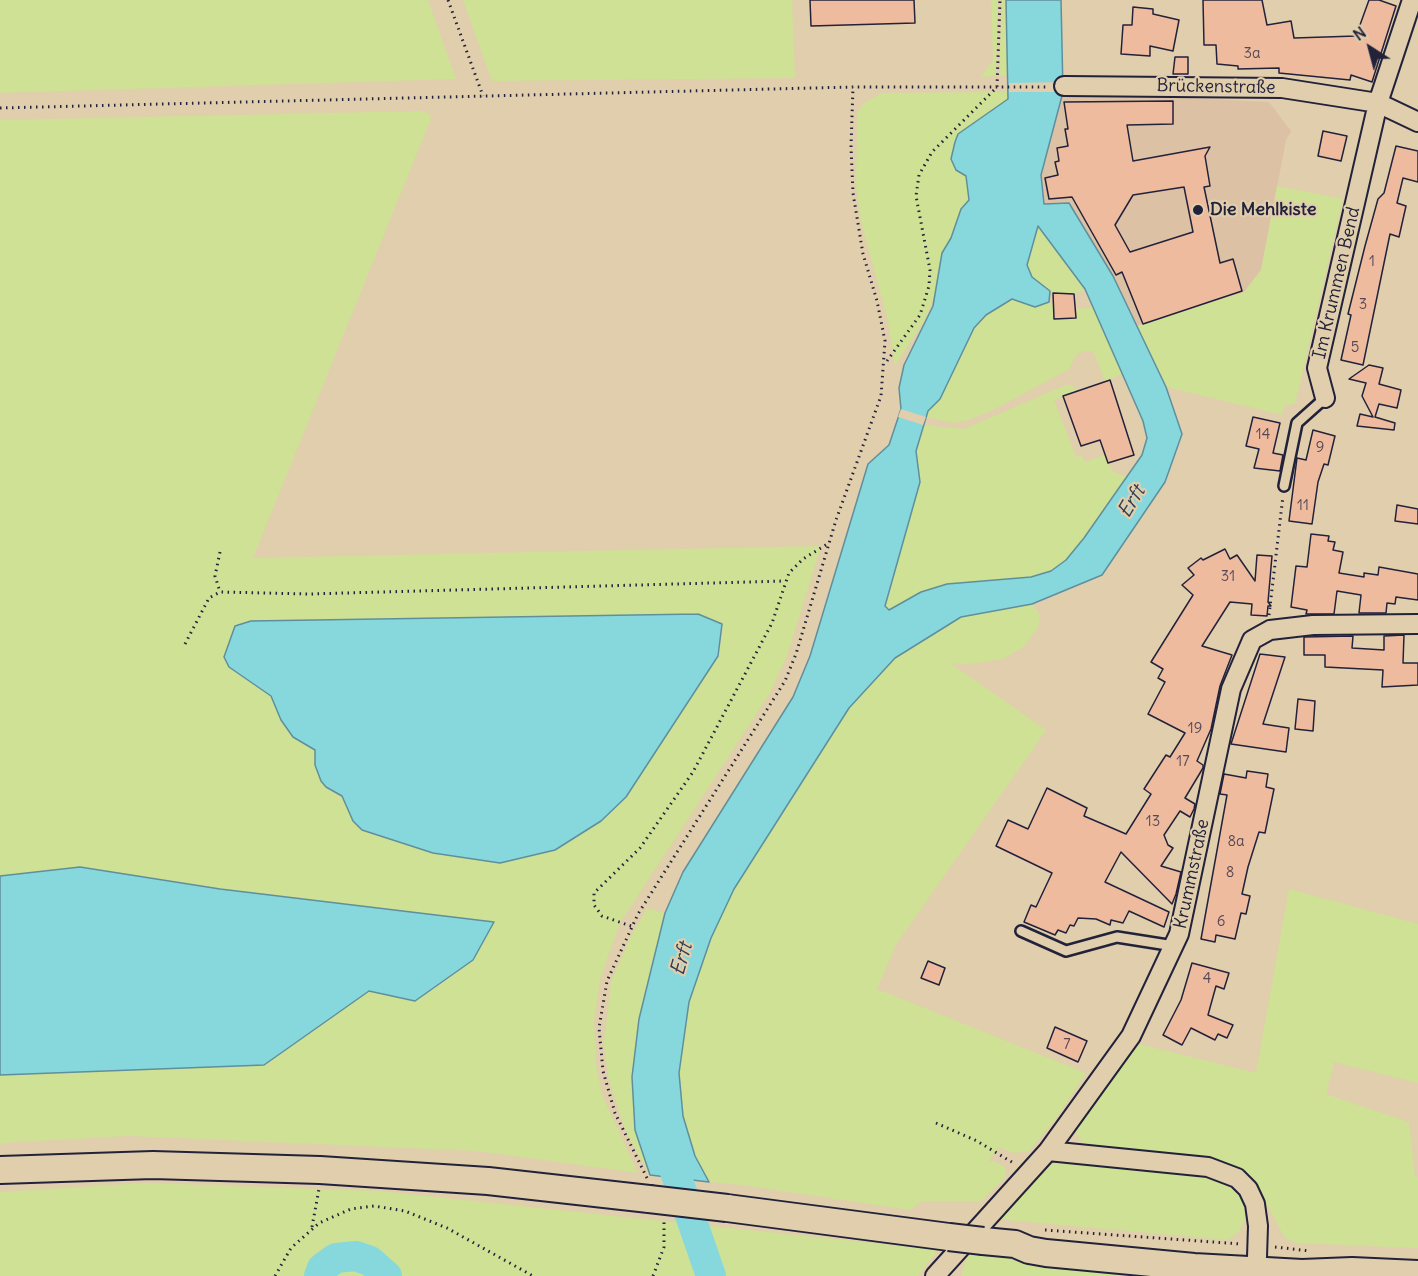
<!DOCTYPE html>
<html>
<head>
<meta charset="utf-8">
<style>
	body { margin:0 }
	#map { position:relative; width:1418px; height:1276px; overflow:hidden; background:#e0ceac; font-family:Delius,sans-serif }
	canvas { display:block }
	.north { position:absolute; left:1340px; top:18px; width:60px; height:60px; -webkit-text-stroke:4px #e0ceac; paint-order:stroke; rotate:324deg; font-size:16px; font-weight:700; line-height:24px; text-align:center; color:#22223b }
	.north::after { content:''; display:block; margin:auto; width:21px; height:27px; background:#22223b; clip-path:polygon(50% 0,100% 100%,50% 72%,0 100%) }
</style>
</head>
<body>
<div id="map">
<canvas width="1418" height="1276"></canvas>
<div class="north">N</div>
</div>
<script>
const c = document.querySelector('canvas').getContext('2d');
c.lineJoin = 'round';
function paint(path, color) { c.fillStyle = color; c.fill(path, 'evenodd'); }
const poly = rows => new Path2D(rows.map(r => 'M' + r).join(''));
function strokePath(path, color, width, dash) { c.strokeStyle = color; c.lineWidth = width; c.lineCap = dash ? 'butt' : 'round'; c.setLineDash(dash || []); c.stroke(path); }
function drawText(font, color, halo, rows, align = 'center') {
  c.font = font + ' Delius,sans-serif'; c.lineWidth = 4.5; c.setLineDash([]); c.textBaseline = 'middle'; c.strokeStyle = halo; c.fillStyle = color; for (const [text, x, y, turn = 0] of rows) {
    c.save(); c.translate(x, y); c.rotate((+turn || 0) * Math.PI / 180); c.textAlign = isNaN(turn) ? turn : align; if (halo) c.strokeText(text, 0, 0); c.fillText(text, 0, 0); c.restore();
  }
}
const built = poly([
	[1063,92,1269,102,1291,131,1286,140,1261,270,1244,292,1137,326,1113,276,1069,203,1044,204,1041,175]
]);
const green = poly([
	[0,0,428,0,456,79,0,93],
	[463,0,792,0,795,78,492,81],
	[991,0,998,0,996,76,981,77,993,60],
	[1002,0,1006,0,1009,75,999,76],
	[1009,92,1008,100,958,134,951,159,956,170,966,176,969,200,961,209,951,238,942,253,939,282,927,316,895,366,888,321,861,221,856,186,857,113,863,104,881,93],
	[423,111,432,116,253,558,821,546,787,656,770,693,620,923,600,979,594,1021,596,1065,602,1095,638,1173,478,1151,129,1136,0,1143,0,1075,264,1065,369,991,415,1001,494,922,220,889,80,868,0,876,0,120],
	[708,618,723,629,718,656,626,797,601,821,394,840,375,835,353,821,346,801,326,787,315,765,315,750,311,745,293,737,281,720,271,696,229,667],
	[1277,186,1343,199,1295,404,1284,405,1282,415,1167,387,1137,326,1244,292,1261,270],
	[1038,225,1066,261,1085,289,1074,294,1053,293,1032,277,1027,265],
	[1012,299,1035,307,1049,302,1053,304,1054,319,1076,318,1076,309,1088,308,1093,305,1123,374,1105,381,1093,351,1085,351,1077,354,1069,369,993,410,969,420,953,423,926,417,928,411,940,399,974,328,995,308],
	[1066,385,1072,385,1076,391,1054,400,1076,457,1081,455,1085,462,1104,455,1112,471,1128,477,1084,538,1066,560,1051,571,1031,577,947,584,921,592,889,610,885,606,920,482,916,451,923,425,964,429],
	[1032,604,1040,615,1038,628,1023,647,1002,659,970,664,950,663,1046,730,895,946,877,989,1086,1073,1055,1120,1029,1151,1014,1153,998,1147,988,1163,994,1161,1005,1167,1006,1177,981,1201,921,1201,910,1210,742,1185,709,1182,695,1156,683,1116,679,1073,689,1002,711,938,734,889,849,708,895,658,961,617],
	[1289,889,1418,924,1418,1083,1334,1062,1326,1094,1409,1122,1415,1176,1418,1177,1418,1248,1297,1243,1285,1238,1253,1179,1244,1170,1217,1161,1087,1148,1077,1135,1076,1127,1135,1043,1256,1073],
	[647,908,665,913,639,1019,632,1077,635,1130,650,1175,627,1134,618,1108,608,1077,604,1042,611,982,630,938],
	[1064,1163,1193,1174,1220,1178,1235,1187,1244,1203,1245,1219,1239,1232,1227,1240,996,1219,1039,1171,1048,1164],
	[144,1183,379,1191,938,1250,918,1276,0,1276,0,1192],
	[968,1254,1128,1271,1134,1276,961,1276]
]);
const water = poly([
	[1006,0,1061,0,1063,92,1041,175,1044,204,1069,203,1113,276,1166,387,1182,434,1165,482,1102,575,1032,604,961,617,895,658,849,708,734,889,711,938,689,1002,679,1073,683,1116,695,1156,709,1182,650,1175,635,1130,632,1077,639,1019,665,913,683,872,793,697,810,656,868,464,889,445,901,409,899,388,904,365,933,306,942,253,951,238,961,209,969,200,966,176,956,170,951,159,955,142,958,134,1008,99,1006,0],
	[1038,226,1085,289,1143,421,1147,438,1142,455,1084,538,1066,560,1051,571,1031,577,947,584,921,592,889,610,885,606,920,482,916,451,928,411,940,399,974,328,986,315,1012,299,1035,307,1049,302,1050,291,1032,277,1027,265,1038,226],
	[698,614,722,624,718,656,626,797,601,821,555,850,500,863,433,853,362,830,353,821,342,796,326,787,321,781,315,765,315,750,293,737,281,720,271,696,229,667,224,657,235,626,251,621,698,614],
	[80,867,220,889,494,922,473,960,415,1001,369,991,264,1065,0,1075,0,876,80,867]
]);
const pier = poly([
	[1064,82,1063,92,1009,92,1009,83],
	[901,409,926,417,923,425,898,417]
]);
const river = poly([
	[664,1140,711,1276],
	[319,1276,322,1268,336,1258,356,1256,370,1261,387,1276]
]);
const building = poly([
	[810,0,914,0,915,23,811,26,810,0],
	[1203,0,1262,0,1267,25,1291,21,1294,38,1356,36,1369,0,1379,0,1396,6,1372,82,1351,75,1350,80,1279,73,1279,68,1238,69,1238,66,1217,64,1216,45,1204,45,1203,0],
	[1133,7,1153,9,1153,14,1179,20,1173,51,1150,46,1150,56,1121,54,1123,25,1132,25,1133,7],
	[1175,57,1188,57,1188,74,1173,74,1175,57],
	[1173,101,1173,124,1127,125,1133,161,1210,147,1205,156,1210,186,1204,187,1220,263,1233,259,1242,291,1143,324,1122,272,1116,275,1072,197,1049,199,1045,178,1058,175,1055,162,1059,161,1057,148,1068,146,1065,129,1068,129,1064,102,1173,101],
	[1184,187,1193,232,1130,252,1115,225,1133,195,1184,187],
	[1323,131,1347,136,1341,161,1318,156,1323,131],
	[1396,146,1418,151,1418,182,1403,178,1397,203,1406,206,1399,237,1390,234,1363,365,1341,360,1351,315,1348,314,1365,246,1378,199,1384,193,1396,146],
	[1053,293,1074,294,1076,318,1054,319,1053,293],
	[1369,365,1383,368,1379,384,1401,390,1397,408,1379,404,1375,417,1395,423,1394,430,1357,426,1360,414,1373,417,1362,396,1366,383,1349,379,1369,365],
	[1110,380,1134,455,1108,463,1100,440,1081,446,1063,396,1110,380],
	[1253,417,1280,423,1273,453,1283,455,1280,471,1254,468,1259,449,1246,446,1253,417],
	[1313,430,1335,436,1328,465,1324,464,1318,482,1312,524,1289,521,1297,458,1306,460,1313,430],
	[1397,505,1418,509,1418,524,1395,521,1397,505],
	[1311,534,1329,536,1328,541,1335,542,1333,550,1343,552,1339,573,1364,577,1364,573,1378,575,1379,567,1418,574,1418,600,1396,597,1395,604,1387,603,1386,613,1359,613,1361,595,1337,591,1334,614,1306,614,1307,610,1291,607,1296,566,1307,567,1311,534],
	[1225,549,1230,559,1237,555,1255,581,1257,555,1272,556,1268,602,1271,606,1268,606,1267,616,1251,615,1252,604,1230,602,1202,646,1232,655,1220,686,1211,729,1197,761,1203,765,1203,768,1185,798,1195,804,1194,809,1190,817,1180,811,1164,835,1168,845,1173,848,1161,866,1181,872,1176,894,1172,904,1121,852,1105,882,1169,912,1164,927,1129,911,1123,923,1111,920,1110,925,1096,919,1078,918,1074,926,1070,925,1066,933,1058,930,1055,935,1024,922,1031,905,1036,907,1052,873,996,846,1008,820,1028,829,1047,788,1087,808,1084,816,1126,834,1151,794,1144,789,1166,755,1170,757,1185,733,1148,714,1165,682,1158,678,1163,669,1151,662,1193,595,1182,585,1194,575,1188,568,1201,558,1203,560,1225,549],
	[1404,635,1403,663,1418,663,1418,685,1382,687,1383,670,1325,667,1325,655,1304,655,1304,637,1353,636,1352,648,1384,650,1384,636,1404,635],
	[1260,654,1285,657,1263,724,1289,728,1286,752,1231,744,1260,654],
	[1298,699,1315,701,1313,731,1295,729,1298,699],
	[1247,771,1268,774,1266,787,1274,789,1265,833,1259,832,1248,867,1242,894,1250,896,1246,914,1241,913,1235,939,1216,935,1215,942,1201,939,1227,795,1220,794,1224,774,1246,778,1247,771],
	[928,961,945,968,939,985,921,978,928,961],
	[1192,963,1229,973,1224,989,1216,986,1208,1015,1233,1025,1227,1038,1218,1034,1215,1040,1191,1028,1182,1045,1163,1035,1181,1000,1192,963],
	[1055,1027,1087,1041,1078,1062,1047,1048,1055,1027]
]);
const path = poly([
	[448,0,483,96],
	[0,108,853,87,1047,87],
	[887,361,920,315,929,286,930,270,916,196,919,175,932,152,997,87,1000,0],
	[220,552,215,576,220,592],
	[1269,615,1283,496],
	[185,644,209,598,220,592,309,594,785,581],
	[631,926,602,916,594,905,594,893,640,848,693,772,772,623,789,573,803,559,829,543],
	[936,1123,977,1141,1015,1164],
	[647,1178,615,1113,603,1071,599,1028,607,981,638,914,785,681,796,654,836,520,881,396,885,341,877,301,863,254,853,193,851,147,853,87],
	[312,1227,319,1189],
	[1045,1230,1241,1244],
	[1275,1247,1310,1251],
	[275,1276,291,1248,319,1223,351,1209,374,1206,405,1211,447,1228,533,1276],
	[653,1276,664,1247,664,1220]
]);
const lane = poly([
	[1284,486,1297,423,1325,398],
	[1021,931,1066,951,1117,937,1174,946]
]);
const street = poly([
	[1064,86,1282,88,1378,103,1418,122],
	[1325,398,1317,368,1378,103,1412,0],
	[1048,1151,1208,1167,1237,1178,1248,1189,1255,1204,1258,1226,1257,1257],
	[935,1276,1048,1151,1131,1036,1179,934,1231,689,1252,640,1270,630,1313,625,1418,624]
]);
const secondary = poly([
	[0,1170,153,1165,320,1170,488,1181,649,1199],
	[727,1208,949,1237],
	[983,1241,1015,1244,1029,1250,1046,1253,1194,1267,1302,1273,1352,1271,1418,1274]
]);
const secondaryBridge = poly([
	[649,1199,727,1208],
	[949,1237,983,1241]
]);
const markers = [
	[1198,210,6,"#22223b"]
];
const numberNames = [
	["3a",1252,54],
	["1",1372,262],
	["3",1363,305],
	["5",1355,348],
	["14",1263,435],
	["9",1320,448],
	["11",1303,506],
	["31",1228,577],
	["19",1195,729],
	["17",1183,762],
	["13",1153,822],
	["8a",1236,842],
	["8",1230,873],
	["6",1221,922],
	["4",1207,979],
	["7",1067,1045]
];
const streetNames = [
	["Brückenstraße",1216,87,1],
	["Im Krummen Bend",1337,283,-77],
	["Krummstraße",1192,874,-78]
];
const poiNames = [
	["Die Mehlkiste",1210,210]
];
const waterNames = [
	["Erft",1132,502,-59],
	["Erft",682,959,-74]
];
paint(built, '#dcc1a4');
paint(green, '#cee195');
paint(water, '#87d8dd');
strokePath(water, '#5f8f9c', 1.5);
paint(pier, '#e0ceac');
strokePath(river, '#87d8dd', 30);
paint(building, '#eebb9f');
strokePath(building, '#22223b', 1.5);
strokePath(lane, '#22223b', 14);
strokePath(street, '#22223b', 22);
strokePath(secondary, '#22223b', 30);
strokePath(path, '#22223b', 3, [1.5, 4.5]);
strokePath(lane, '#e0ceac', 9);
strokePath(street, '#e0ceac', 18);
strokePath(secondary, '#e0ceac', 26);
strokePath(secondaryBridge, '#22223b', 30, []);
strokePath(secondaryBridge, '#e0ceac', 26);
for (const [x, y, r, color] of markers) { const dot = new Path2D(); dot.arc(x, y, r, 0, 2 * Math.PI); c.fillStyle = color; c.fill(dot); strokePath(dot, '#e0ceac', 2); }
drawText('15px', '#554854', null, numberNames);
drawText('18px', '#22223b', '#e0ceac', streetNames);
drawText('bold 18px', '#22223b', '#e0ceac', poiNames, 'left');
drawText('italic 20px', '#313d53', '#e0ceac', waterNames);
</script>
</body>
</html>
